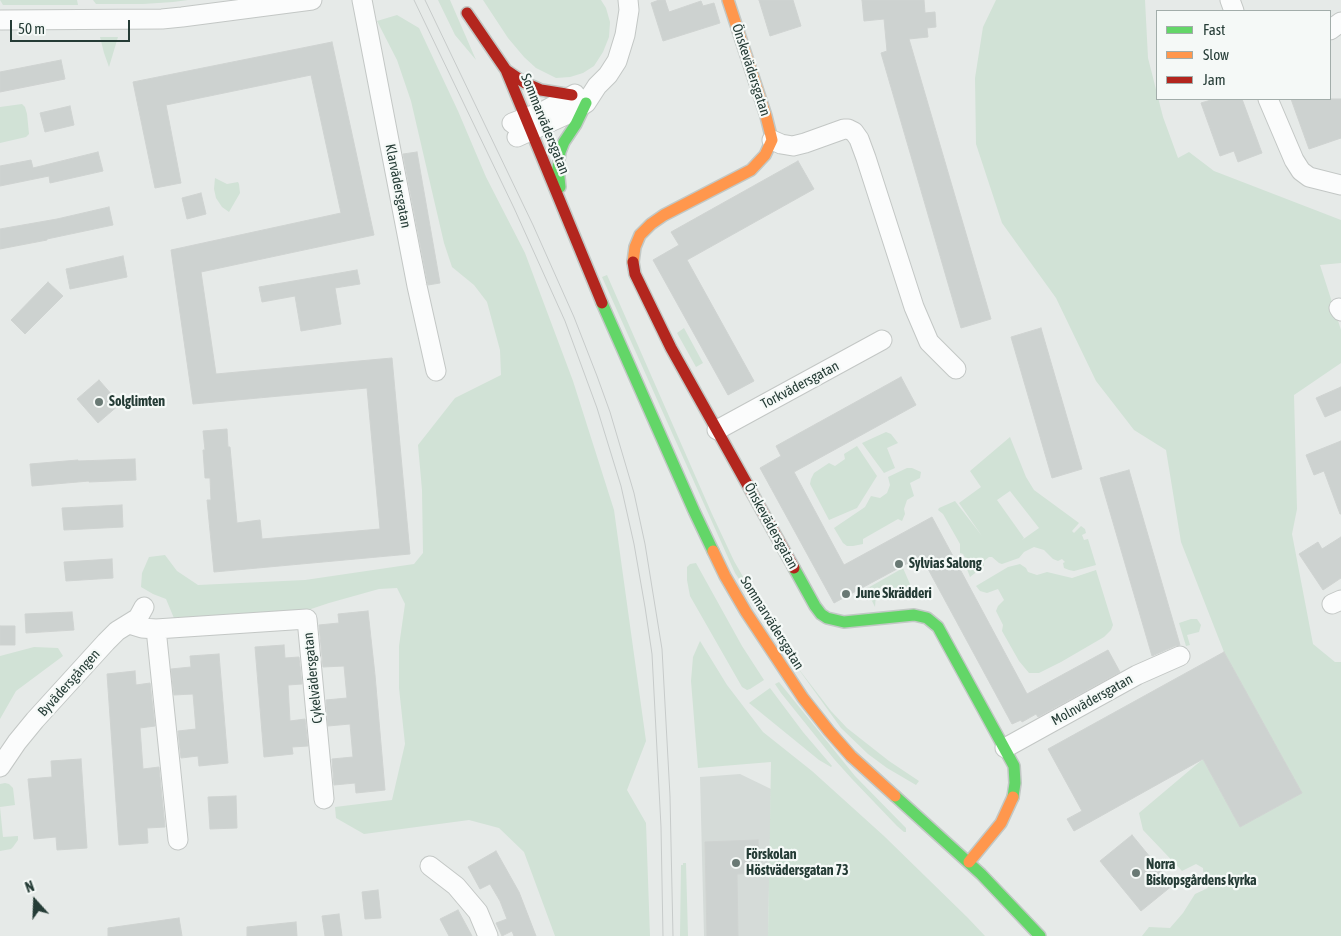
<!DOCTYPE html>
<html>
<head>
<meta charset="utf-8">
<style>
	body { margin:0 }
	#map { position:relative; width:1341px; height:936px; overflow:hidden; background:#e6eae8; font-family:"Asap Condensed",sans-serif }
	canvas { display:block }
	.legend { position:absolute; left:1156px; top:10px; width:175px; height:90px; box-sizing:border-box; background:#f5f9f7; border:1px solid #a2adaa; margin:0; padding:6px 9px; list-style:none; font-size:15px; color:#253c36 }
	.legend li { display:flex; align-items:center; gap:10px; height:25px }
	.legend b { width:25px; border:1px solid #a2adaa }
	.north { position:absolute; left:10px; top:876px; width:50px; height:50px; -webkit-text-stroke:4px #f5f9f7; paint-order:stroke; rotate:340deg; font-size:14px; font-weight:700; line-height:20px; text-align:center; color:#253c36 }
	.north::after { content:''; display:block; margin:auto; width:18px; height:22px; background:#253c36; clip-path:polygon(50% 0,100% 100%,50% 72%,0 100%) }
	.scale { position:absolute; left:10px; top:20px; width:120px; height:22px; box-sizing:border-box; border:2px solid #253c36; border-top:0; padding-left:6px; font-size:15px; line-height:18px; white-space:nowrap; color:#253c36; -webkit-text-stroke:4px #f5f9f7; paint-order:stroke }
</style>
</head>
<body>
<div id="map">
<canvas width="1341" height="936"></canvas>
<ul class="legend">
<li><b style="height:6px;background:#63d668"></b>Fast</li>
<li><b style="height:6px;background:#ff974d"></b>Slow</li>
<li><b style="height:6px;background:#b3261e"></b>Jam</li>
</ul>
<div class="north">N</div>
<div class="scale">50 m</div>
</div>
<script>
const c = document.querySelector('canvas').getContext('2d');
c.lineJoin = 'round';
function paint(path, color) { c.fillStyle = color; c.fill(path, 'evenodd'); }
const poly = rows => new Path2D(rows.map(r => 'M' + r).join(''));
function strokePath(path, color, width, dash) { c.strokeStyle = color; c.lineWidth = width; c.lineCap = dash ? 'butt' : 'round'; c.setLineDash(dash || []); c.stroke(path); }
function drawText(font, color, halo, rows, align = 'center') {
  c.font = font + ' "Asap Condensed",sans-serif'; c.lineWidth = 4.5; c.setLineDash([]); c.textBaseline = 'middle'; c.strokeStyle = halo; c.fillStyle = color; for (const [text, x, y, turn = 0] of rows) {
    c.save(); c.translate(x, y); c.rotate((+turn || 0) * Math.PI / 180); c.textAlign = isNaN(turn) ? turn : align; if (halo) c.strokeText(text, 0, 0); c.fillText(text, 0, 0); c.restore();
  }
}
const built = poly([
	[740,774,771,789,768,936,704,936,700,777]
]);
const green = poly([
	[0,0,77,0,78,5,3,5],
	[93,0,188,0,173,2,143,4,96,4],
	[438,0,450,0,476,60,455,35],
	[483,0,601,0,606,8,610,22,609,37,603,52,594,66,583,73,570,77,556,78,536,68,524,57,508,38],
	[996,0,1145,0,1148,58,1163,117,1178,158,1189,152,1214,171,1341,220,1341,263,1320,265,1341,330,1341,363,1294,395,1297,509,1292,534,1313,644,1335,662,1341,662,1341,936,1142,936,1149,927,1170,928,1183,913,1195,894,1208,888,1204,879,1203,868,1196,864,1182,871,1143,830,1139,813,1203,759,1240,827,1302,793,1224,652,1181,542,1166,450,1134,430,1096,381,1056,298,1002,223,976,144,975,78,983,27],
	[397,15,419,28,458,111,486,177,525,253,573,381,614,510,646,741,627,790,646,823,650,936,555,936,524,852,499,828,469,820,364,834,336,818,335,807,392,800,405,744,399,688,399,646,405,604,397,588,379,589,329,603,302,612,176,623,166,599,153,594,141,587,142,573,149,557,165,555,177,571,198,585,305,580,414,564,423,553,422,490,418,445,455,398,501,375,500,350,487,302,474,285,452,267,444,243,411,101,397,60,377,21],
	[100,37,118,37,109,67,104,53],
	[22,104,25,107,27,114,29,134,26,137,0,143,0,107],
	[215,178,227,184,238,182,239,184,240,193,229,212,222,207,216,198,214,189],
	[607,275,712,514,734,561,772,627,735,573,602,277],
	[684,328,703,363,696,367,677,333],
	[886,432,891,434,898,443,887,448,895,468,884,473,862,443],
	[1010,437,1026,477,1034,490,1079,523,1072,531,1074,533,1081,526,1085,529,1086,533,1082,535,1084,540,1088,539,1096,565,1074,571,1069,570,1064,568,1063,563,1065,562,1062,559,1058,561,1053,559,1044,550,1034,547,1024,552,1019,558,1002,564,999,563,992,557,989,557,984,561,984,566,979,570,970,577,967,569,968,563,963,554,960,553,960,544,943,514,938,510,939,508,955,501,982,536,959,503,981,487,970,471],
	[1010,491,1039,528,1022,540,1024,538,997,500],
	[857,446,877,476,857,508,829,520,810,484,811,479,814,473,829,463,835,466,845,459,844,454],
	[907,468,912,468,921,472,920,478,910,483,914,496,907,500,904,509,905,514,902,521,898,519,863,539,863,544,853,546,847,546,843,543,834,528,865,507,871,496,880,498,887,493,890,485,888,477],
	[696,563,742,646,764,680,750,689,747,690,742,687,690,596,687,580,687,567,690,564],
	[1020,564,1026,568,1028,572,1037,575,1047,572,1072,578,1096,570,1113,625,1111,630,1104,637,1061,662,1039,673,1029,673,1019,661,1002,631,1003,625,996,611,998,606,1004,600,998,589,987,593,980,591,976,586,1008,567],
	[903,568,913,591,876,594,875,607,866,589],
	[1191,619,1197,619,1201,625,1199,632,1187,635,1190,645,1186,646,1179,623],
	[700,641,727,685,763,732,812,771,884,836,968,918,985,936,768,936,771,762,698,768,691,681,693,657],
	[34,647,58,648,63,656,16,691,0,719,0,656],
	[797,667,798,668,831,711,847,728,889,761,919,781,916,785,887,768,868,754,841,728],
	[779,682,855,776,906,828,906,832,904,832,897,826,852,779,834,759,781,693,775,684],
	[770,688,803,732,832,766,831,767,819,760,749,703],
	[5,783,9,784,13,788,15,805,0,807,3,837,18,836,18,840,13,847,11,849,0,851,0,784],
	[683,863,686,863,688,936,680,936,681,865,683,865]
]);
const building = poly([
	[659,0,665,0,669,12,701,1,703,6,714,3,720,23,663,41,651,3,659,0],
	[759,0,793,0,801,26,770,36,759,0],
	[862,0,924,0,925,13,935,12,936,27,927,28,928,37,909,39,991,319,961,328,881,53,887,51,884,19,864,21,862,0],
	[332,42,374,235,201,272,216,374,392,358,410,554,214,572,207,500,211,500,210,478,205,478,203,450,205,450,203,431,227,429,228,447,230,447,237,523,260,520,262,539,380,529,367,388,193,404,171,250,341,213,311,75,166,105,181,183,155,188,133,82,332,42],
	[61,60,65,79,0,92,0,72,61,60],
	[1214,99,1242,99,1262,153,1238,162,1234,151,1220,156,1201,103,1214,99],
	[1291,99,1341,99,1341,138,1309,149,1291,99],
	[70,106,74,125,45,132,40,113,70,106],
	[98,152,103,171,50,183,49,176,0,186,0,166,31,160,33,168,98,152],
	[417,152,440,283,428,285,403,154,417,152],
	[798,161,814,189,687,260,754,381,728,395,653,260,679,245,671,232,798,161],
	[201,193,206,214,187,219,182,198,201,193],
	[109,207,113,225,47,239,47,240,0,249,0,229,57,219,109,207],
	[123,256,127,277,70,289,66,269,123,256],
	[357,270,360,284,335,288,341,324,301,331,295,296,262,302,259,287,357,270],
	[48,282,63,296,25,334,11,320,48,282],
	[1041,328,1082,469,1052,478,1011,337,1041,328],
	[901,377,916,405,794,472,844,565,932,517,1027,694,1108,650,1120,672,1038,717,1036,714,1022,722,1021,720,1012,724,921,556,834,603,760,468,781,456,776,446,901,377],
	[99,380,120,404,98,423,77,399,99,380],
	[1341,387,1341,410,1325,417,1316,398,1341,387],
	[1341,441,1341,514,1340,514,1324,471,1314,475,1306,455,1341,441],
	[135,459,136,480,89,482,89,481,32,486,30,464,78,460,78,461,135,459],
	[1129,470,1180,645,1175,646,1152,656,1100,478,1129,470],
	[122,505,123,527,64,530,62,508,122,505],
	[1341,537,1341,578,1323,590,1299,554,1318,542,1322,549,1341,537],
	[112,559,113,578,66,581,64,562,112,559],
	[368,611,375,675,385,790,356,793,355,783,334,785,332,759,353,757,350,724,328,726,326,700,347,698,344,666,323,667,319,625,339,623,338,614,368,611],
	[72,612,74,630,26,633,25,614,72,612],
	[0,626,15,626,15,645,0,645,0,626],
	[284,645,285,658,299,657,302,684,288,685,290,721,305,719,308,746,292,747,293,754,264,757,255,647,284,645],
	[1224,652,1302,793,1240,827,1203,759,1074,831,1067,819,1082,811,1048,749,1224,652],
	[219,654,228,763,199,766,198,756,181,758,178,731,196,729,193,694,174,695,171,669,191,667,190,656,219,654],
	[135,671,136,685,150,683,155,726,140,728,143,769,159,767,165,827,147,828,148,843,119,845,107,674,135,671],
	[81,759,87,848,57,850,56,837,34,839,28,779,52,777,51,761,81,759],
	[236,796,237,828,210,829,208,797,236,796],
	[1132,835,1173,885,1141,911,1100,861,1132,835],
	[758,840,759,873,737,874,738,936,707,936,705,842,758,840],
	[496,851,519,892,536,936,514,936,512,931,502,936,496,923,507,919,500,901,490,884,480,889,468,867,496,851],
	[378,890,381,918,365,919,362,892,378,890],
	[458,910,472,936,449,936,440,919,458,910],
	[339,914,342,936,325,936,322,916,339,914],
	[179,918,182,936,108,936,108,928,179,918],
	[296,922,297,936,247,936,247,927,296,922]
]);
const street = poly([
	[362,0,417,286,436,371],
	[1230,0,1234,11],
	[0,20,162,19,182,17,312,0],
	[1330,30,1341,22],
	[1268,99,1294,160,1301,171,1309,177,1341,185],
	[512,123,544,111,575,94],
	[517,137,570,113,586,103,597,86,608,75,617,61,625,35,629,10,628,0],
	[772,140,781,144,793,146,805,143,844,129,848,129,854,132,859,139,866,158,914,307,929,342,956,369],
	[1339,308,1341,311],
	[717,430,882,340],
	[1332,604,1341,600],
	[129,624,142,628,156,629,307,619,324,799],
	[156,629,178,840],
	[1005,748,1137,675,1180,656],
	[0,767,17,742,35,720,106,642,117,631,138,618,144,607],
	[430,866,456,886,478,912,488,936]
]);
const fast = poly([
	[560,187,558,168,560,152,564,142,576,124,586,103],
	[602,303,694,511,713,551],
	[794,568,815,606,821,614,827,618,844,622,914,615,927,618,938,627,1014,766,1015,783,1013,797],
	[895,796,981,874,1040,936]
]);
const slow = poly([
	[633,262,635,247,640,235,651,224,664,215,751,170,765,155,772,140,766,116,728,0],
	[713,551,725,576,746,612,803,698,829,731,851,756,895,796],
	[969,862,1001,823,1013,797]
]);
const jam = poly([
	[467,13,506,70,602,303],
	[506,70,525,83,541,90,572,95],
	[633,262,635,274,671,348,794,568]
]);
const tram = poly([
	[414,0,514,208,565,321,597,408,621,486,634,544,645,607,652,654,661,827,663,936],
	[425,0,533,225,574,317,597,376,610,412,634,493,645,544,662,649,670,796,673,936]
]);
const markers = [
	[99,402,5,"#697974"],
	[899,564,5,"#697974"],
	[846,594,5,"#697974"],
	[736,863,5,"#697974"],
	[1136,873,5,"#697974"]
];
const streetNames = [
	["Önskevädersgatan",751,70,72],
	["Sommarvädersgatan",545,124,68],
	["Klarvädersgatan",398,186,79],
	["Torkvädersgatan",800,385,-28],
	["Önskevädersgatan",771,526,61],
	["Sommarvädersgatan",772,623,58],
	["Cykelvädersgatan",313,678,-96],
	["Byvädersgången",69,683,-48],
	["Molnvädersgatan",1092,700,-29]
];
const poiNames = [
	["Solglimten",109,402],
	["Sylvias Salong",909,564],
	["June Skrädderi",856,594],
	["Förskolan",746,855],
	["Höstvädersgatan 73",746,871],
	["Norra",1146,865],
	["Biskopsgårdens kyrka",1146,881]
];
paint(built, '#d5dbd8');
paint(green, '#d1e2d6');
paint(building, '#cdd2d0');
strokePath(building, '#cfd3d1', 1);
strokePath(street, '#c3c7c5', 21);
strokePath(fast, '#c2c8c5', 14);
strokePath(slow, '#c2c8c5', 14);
strokePath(jam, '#c2c8c5', 14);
strokePath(street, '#fbfcfc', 19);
strokePath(fast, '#63d668', 11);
strokePath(slow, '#ff974d', 11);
strokePath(jam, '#b3261e', 11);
strokePath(tram, '#c7cbca', 1);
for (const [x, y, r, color] of markers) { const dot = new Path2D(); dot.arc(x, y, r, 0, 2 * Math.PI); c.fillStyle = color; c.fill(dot); strokePath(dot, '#f5f9f7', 2); }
drawText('14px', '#253c36', '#f5f9f7', streetNames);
drawText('bold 14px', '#253c36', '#f5f9f7', poiNames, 'left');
</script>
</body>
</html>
